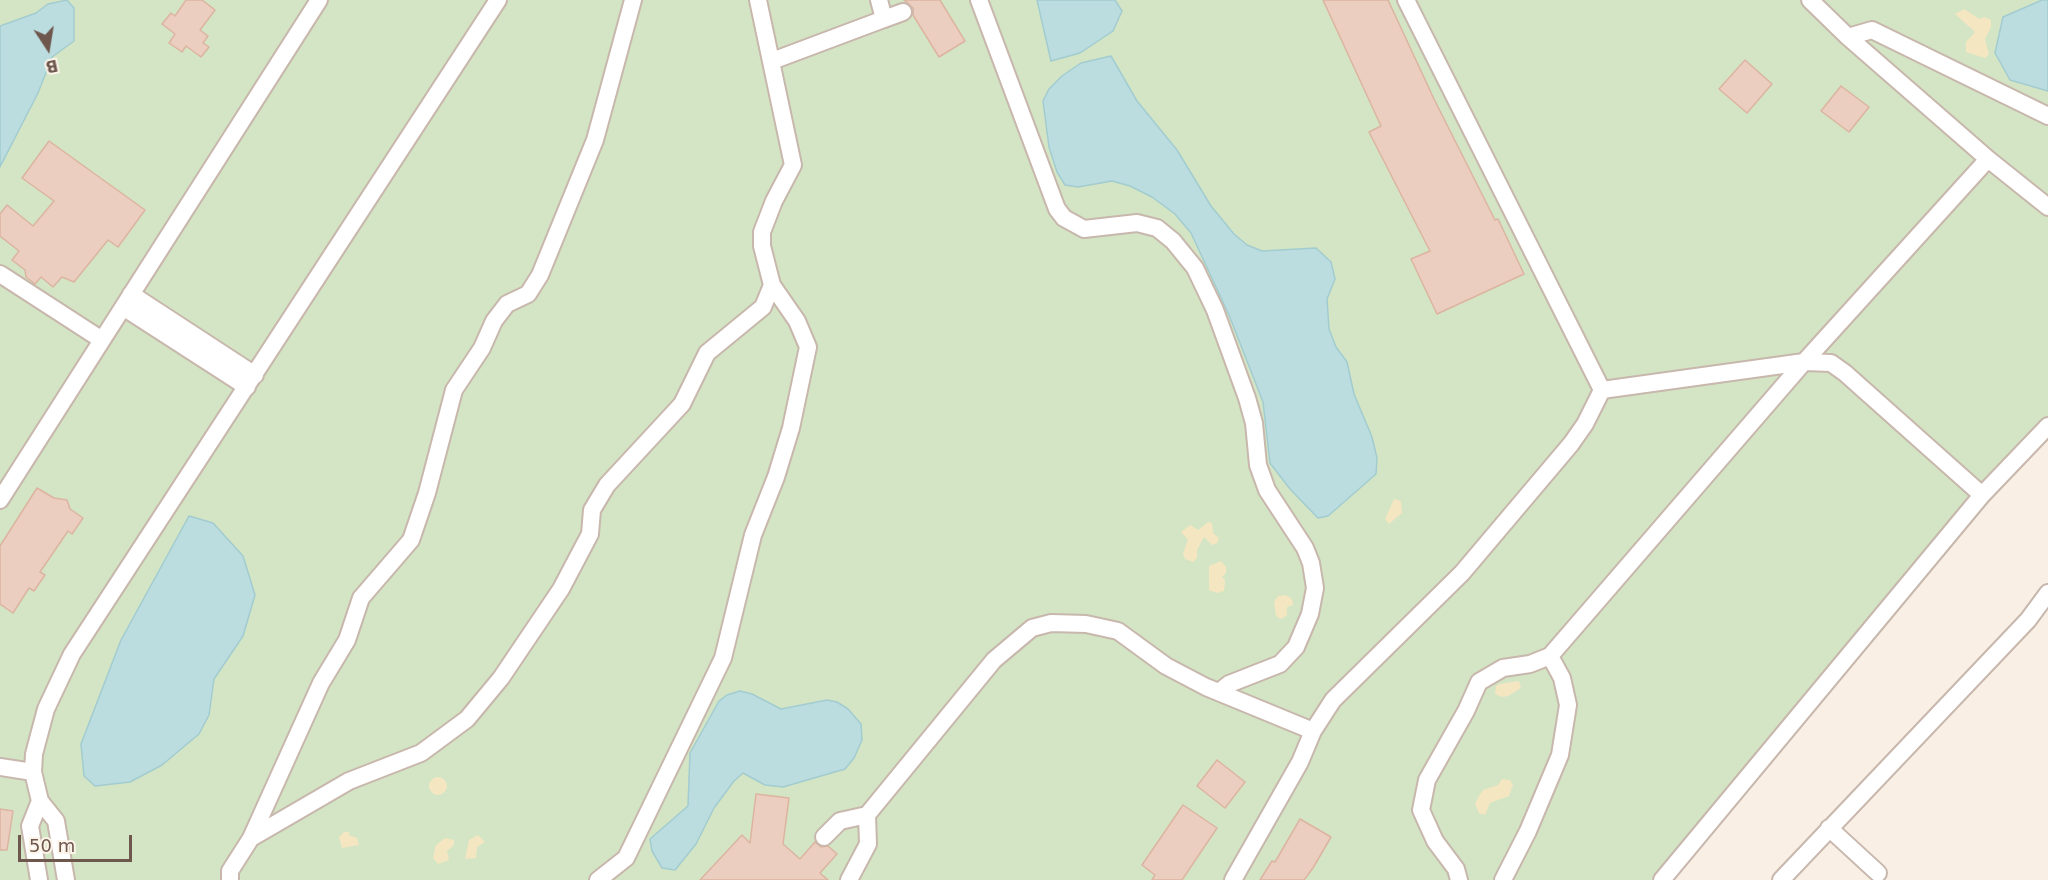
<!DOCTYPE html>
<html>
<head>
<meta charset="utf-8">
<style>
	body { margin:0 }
	#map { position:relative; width:2048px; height:880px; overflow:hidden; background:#f9efe4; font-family:"DejaVu Sans",sans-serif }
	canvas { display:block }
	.north { position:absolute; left:18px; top:18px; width:60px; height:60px; -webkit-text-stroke:4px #fdf4e9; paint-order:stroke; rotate:168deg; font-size:16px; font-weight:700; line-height:24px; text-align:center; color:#6e574d }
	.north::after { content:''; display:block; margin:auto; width:21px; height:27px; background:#6e574d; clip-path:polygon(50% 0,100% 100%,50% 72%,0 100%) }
	.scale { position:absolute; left:18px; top:835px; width:114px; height:27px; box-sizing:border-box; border:3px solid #6e574d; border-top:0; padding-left:8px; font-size:18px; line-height:21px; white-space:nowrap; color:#6e574d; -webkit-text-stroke:4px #fdf4e9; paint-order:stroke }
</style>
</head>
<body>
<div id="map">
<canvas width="2048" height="880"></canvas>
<div class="north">B</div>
<div class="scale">50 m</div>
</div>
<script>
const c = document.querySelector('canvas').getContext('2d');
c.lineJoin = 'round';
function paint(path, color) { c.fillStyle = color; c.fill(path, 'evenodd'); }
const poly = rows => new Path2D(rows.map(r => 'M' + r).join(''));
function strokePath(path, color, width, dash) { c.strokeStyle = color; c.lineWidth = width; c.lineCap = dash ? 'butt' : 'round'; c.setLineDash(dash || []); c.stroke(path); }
const green = poly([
	[0,0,2048,0,2048,418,1656,880,0,880]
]);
const sand = poly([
	[1964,9,1979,19,1985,17,1991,20,1991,27,1985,39,1989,54,1985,58,1966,52,1966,42,1975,32,1955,14],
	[1394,499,1401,501,1402,513,1389,524,1385,519],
	[1208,522,1212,523,1213,533,1219,538,1217,543,1212,545,1204,537,1197,550,1197,558,1193,562,1185,559,1183,553,1188,540,1181,532,1190,525,1198,530],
	[1221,561,1226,567,1226,573,1222,577,1225,580,1224,591,1217,593,1209,590,1209,566],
	[1286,595,1292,599,1293,605,1287,607,1287,615,1281,619,1276,616,1274,602,1278,596],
	[1519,681,1521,688,1508,696,1502,697,1495,694,1496,686,1500,684],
	'429 786a9 9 0 1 1 18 0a9 9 0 1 1-18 0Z',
	[1502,779,1510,780,1513,785,1509,796,1490,803,1485,815,1479,813,1475,804,1479,796,1483,790,1498,785],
	[344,832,349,832,349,835,357,838,359,845,342,848,339,837],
	[478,835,485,842,477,847,476,858,465,859,469,840],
	[445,838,454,840,454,845,447,851,449,860,438,864,433,858,434,853,436,845]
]);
const water = poly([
	[67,0,74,8,74,41,52,57,38,93,0,167,0,26,36,13,48,4,67,0],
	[1037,0,1115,0,1122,11,1113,31,1080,53,1051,61,1037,0],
	[2042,0,2048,0,2048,91,2010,80,1995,53,2003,17,2042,0],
	[1111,56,1137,101,1177,150,1211,206,1234,234,1247,245,1262,251,1316,248,1331,262,1335,279,1327,299,1329,329,1336,347,1347,362,1354,394,1372,437,1377,458,1376,474,1328,516,1318,518,1290,489,1270,463,1263,402,1229,315,1191,233,1175,214,1152,197,1130,186,1112,181,1078,187,1065,185,1057,172,1049,147,1043,101,1049,89,1062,76,1081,63,1111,56],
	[189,516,213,523,243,556,255,595,243,636,214,679,209,715,199,734,162,765,130,782,95,786,84,776,81,744,121,640,189,516],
	[740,691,752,694,781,709,827,700,837,702,848,709,861,724,862,740,854,758,845,769,783,787,765,785,743,773,734,781,714,808,696,844,675,870,662,868,652,851,650,839,688,806,690,753,719,701,727,695,740,691]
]);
const building = poly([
	[186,0,202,0,215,10,200,30,208,36,203,43,209,47,201,57,186,46,182,52,169,43,175,34,162,24,171,13,175,16,186,0],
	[904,0,940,0,965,41,939,57,913,15,913,8,904,0],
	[1323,0,1388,0,1434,99,1495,220,1498,219,1524,274,1437,314,1411,259,1430,251,1369,132,1381,126,1323,0],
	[1745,60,1772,84,1747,113,1719,89,1745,60],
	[1841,86,1869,107,1849,132,1821,111,1841,86],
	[49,141,145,210,118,247,108,240,74,282,62,277,53,287,41,277,35,284,26,277,25,270,12,260,19,251,0,236,0,214,7,205,33,226,54,201,22,178,49,141],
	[37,488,54,498,67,500,70,509,83,518,72,534,68,531,40,572,45,575,34,591,29,588,13,613,0,604,0,546,37,488],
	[1217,760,1245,782,1225,808,1197,786,1217,760],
	[756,794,789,798,783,844,800,859,815,842,821,847,828,846,837,854,820,873,828,880,700,880,742,835,750,843,756,794],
	[1183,805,1217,828,1182,880,1152,880,1155,875,1142,865,1183,805],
	[0,809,13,811,7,850,0,850,0,809],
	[1300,819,1331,837,1313,868,1304,880,1260,880,1272,861,1275,862,1300,819]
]);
const minor = poly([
	[979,0,1057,209,1064,218,1084,229,1137,223,1157,228,1173,241,1195,268,1215,310,1247,398,1254,423,1258,465,1267,490,1305,548,1311,563,1315,588,1310,614,1296,647,1280,664,1229,684,1219,692],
	[1406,0,1602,390],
	[1810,0,1848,37,1872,30,2048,116],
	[884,19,903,12],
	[1848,37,1988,159,2048,207],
	[772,61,884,19,879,0],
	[0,274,102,340],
	[131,294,255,375],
	[123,307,247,387],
	[0,500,319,0],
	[0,767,33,772],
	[1829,828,1878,873],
	[824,837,840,821,867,815,994,660,1032,628,1051,623,1086,624,1118,631,1166,666,1206,687,1313,731],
	[251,838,321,683,347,640,361,598,411,540,427,493,454,390,482,348,494,321,507,304,528,294,540,275,595,140,633,0],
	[39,880,30,826,40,801],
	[66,880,56,821,40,801,33,772,34,754,46,709,72,654,498,0],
	[230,880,230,871,251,838,349,781,421,753,467,719,501,678,561,589,590,534,592,510,607,485,682,404,707,353,763,307,772,285,762,246,762,232,774,201,793,165,758,0],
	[598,880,626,858,723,658,753,535,776,477,791,428,808,347,797,321,772,285],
	[849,880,868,844,867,815],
	[1233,880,1300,762,1313,731,1333,700,1462,573,1571,444,1585,424,1602,390,1804,362,1831,363,1845,373,1982,495],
	[1459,880,1456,869,1435,841,1421,810,1427,780,1466,711,1479,682,1503,668,1530,664,1550,656,1804,362,1988,159],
	[1503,880,1528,831,1560,755,1568,705,1562,678,1550,656],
	[1662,880,1982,495,2048,426],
	[1781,880,2028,620,2048,593]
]);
paint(green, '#d3e5c4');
paint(sand, '#f5e6c2');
paint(water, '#bbdde0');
strokePath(water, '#a2ccd0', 1.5);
paint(building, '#ebcebf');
strokePath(building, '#dcb4a1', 1.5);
strokePath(minor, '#c8b7ac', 20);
strokePath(minor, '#fff', 16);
</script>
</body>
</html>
